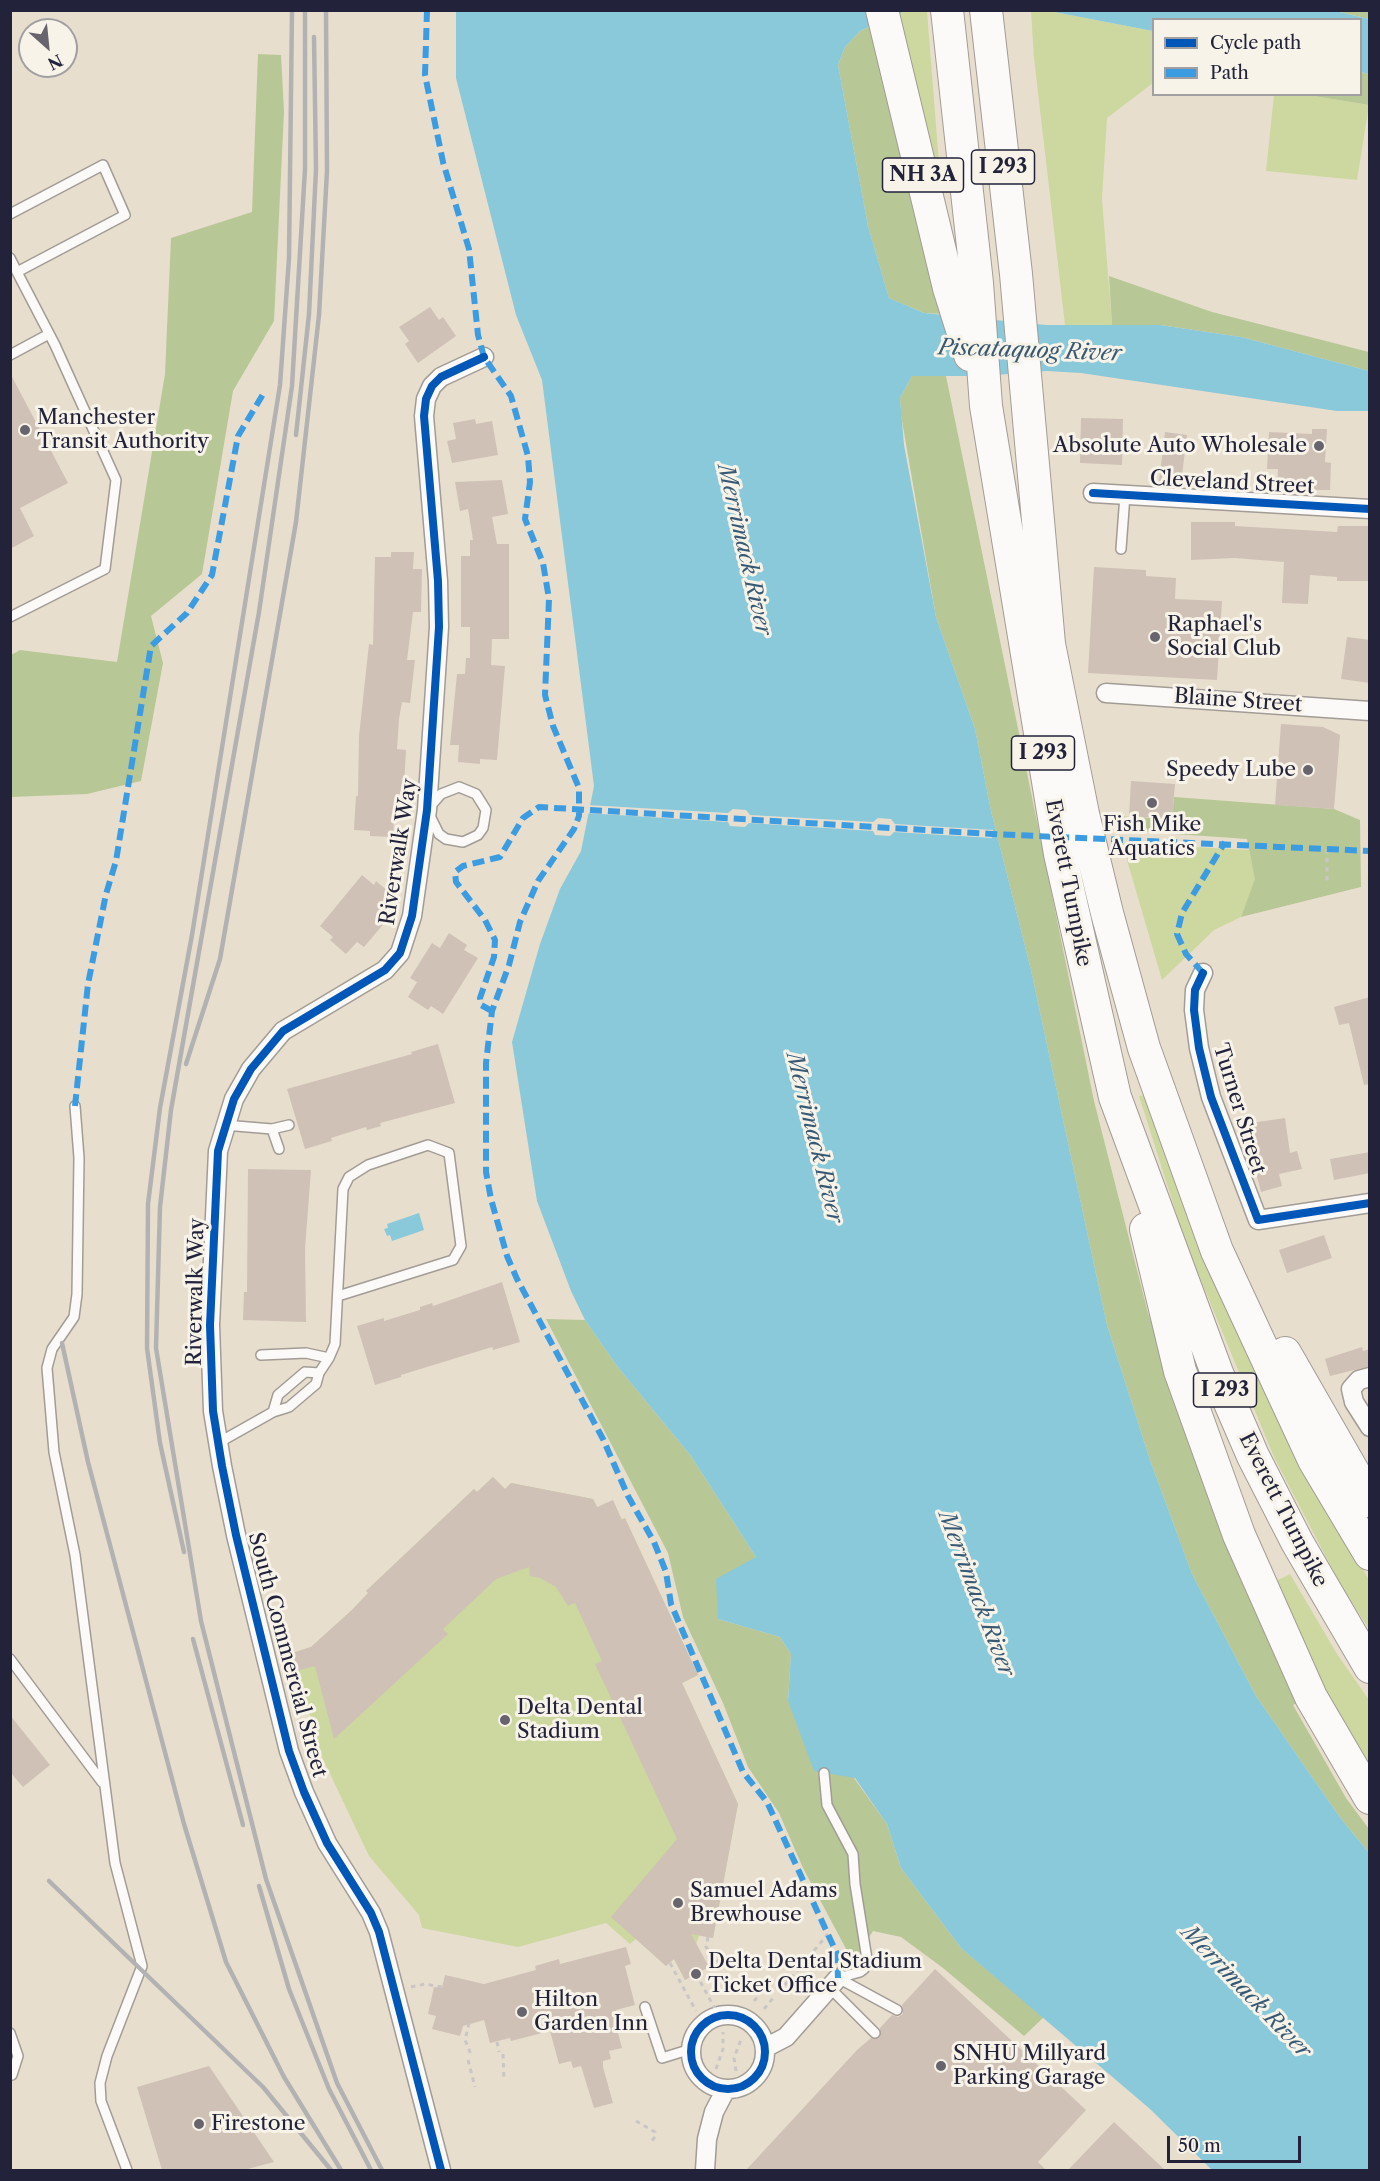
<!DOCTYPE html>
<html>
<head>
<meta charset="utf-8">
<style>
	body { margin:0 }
	#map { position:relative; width:1380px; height:2181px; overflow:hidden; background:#e8dece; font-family:"Libre Caslon Text",serif }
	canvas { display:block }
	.frame { position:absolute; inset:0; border:12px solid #22223b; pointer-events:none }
	.legend { position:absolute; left:1152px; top:18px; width:210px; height:78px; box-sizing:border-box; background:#f7f3e8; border:2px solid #a29fa3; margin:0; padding:8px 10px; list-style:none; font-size:18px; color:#22223b }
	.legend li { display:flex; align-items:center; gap:12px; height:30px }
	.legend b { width:30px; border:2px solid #a29fa3 }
	.north { position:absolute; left:18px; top:18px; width:60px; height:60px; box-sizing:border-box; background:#f7f3e8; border:2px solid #a29fa3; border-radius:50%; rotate:153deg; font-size:16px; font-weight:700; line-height:24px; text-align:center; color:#22223b }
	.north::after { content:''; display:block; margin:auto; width:21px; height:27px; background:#67646e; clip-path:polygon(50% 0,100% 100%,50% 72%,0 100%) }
	.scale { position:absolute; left:1167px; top:2136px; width:134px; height:27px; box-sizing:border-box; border:3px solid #22223b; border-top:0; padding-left:8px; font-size:18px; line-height:21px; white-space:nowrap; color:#22223b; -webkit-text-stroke:4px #f7f3e8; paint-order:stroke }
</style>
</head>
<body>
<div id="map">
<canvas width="1380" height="2181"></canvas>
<div class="frame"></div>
<ul class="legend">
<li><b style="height:8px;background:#0057b8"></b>Cycle path</li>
<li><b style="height:8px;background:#3c9ce2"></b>Path</li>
</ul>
<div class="north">N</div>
<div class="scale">50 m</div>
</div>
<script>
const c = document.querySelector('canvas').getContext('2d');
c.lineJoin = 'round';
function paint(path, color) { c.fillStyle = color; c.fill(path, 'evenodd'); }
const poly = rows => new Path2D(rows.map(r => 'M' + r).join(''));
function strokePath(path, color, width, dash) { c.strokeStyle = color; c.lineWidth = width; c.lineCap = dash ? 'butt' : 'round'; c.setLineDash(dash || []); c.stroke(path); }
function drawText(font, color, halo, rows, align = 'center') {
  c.font = font + ' "Libre Caslon Text",serif'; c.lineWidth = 6; c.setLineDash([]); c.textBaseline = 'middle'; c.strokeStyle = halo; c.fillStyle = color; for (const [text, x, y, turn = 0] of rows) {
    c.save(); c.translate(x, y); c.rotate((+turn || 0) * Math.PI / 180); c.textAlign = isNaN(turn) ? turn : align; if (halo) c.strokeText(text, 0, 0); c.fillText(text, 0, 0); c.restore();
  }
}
const green = poly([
	[905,11,927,11,941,189,894,16],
	[1031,11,1049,11,1153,31,1153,83,1107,118,1102,199,1112,325,1065,325,1034,58],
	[1274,95,1308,95,1369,105,1357,180,1266,171],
	[1122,843,1249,850,1256,879,1241,917,1214,930,1162,980],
	[1145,1095,1321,1494,1369,1580,1369,1629,1340,1584,1274,1457,1186,1244,1139,1096],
	[493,1477,505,1489,511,1483,593,1499,597,1507,621,1519,625,1518,698,1675,682,1683,738,1804,713,1938,699,1935,685,1980,674,1959,666,1966,636,1939,630,1944,606,1923,518,1947,422,1928,419,1915,369,1856,322,1757,292,1653,311,1647,353,1609,368,1593,366,1591,474,1489,477,1492],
	[1290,1574,1337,1654,1369,1700,1369,1768,1324,1687,1276,1581]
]);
const forest = poly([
	[1335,11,1369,11,1369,19],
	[874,25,941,314,924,313,889,298,868,226,838,65,845,47,860,31],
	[258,54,281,55,284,112,274,321,233,391,202,574,151,616,163,663,141,781,87,794,11,797,11,655,20,650,117,662,165,374,171,238,252,212],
	[1361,72,1369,74,1369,105,1308,95,1360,94],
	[1109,276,1212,312,1369,352,1369,371,1241,337,1160,325,1112,325],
	[912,376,946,376,1094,1101,1148,1313,1213,1505,1299,1702,1293,1705,1346,1798,1369,1829,1369,1853,1339,1816,1256,1696,1192,1574,1150,1460,1107,1325,1031,970,991,811,975,729,936,617,901,415,900,398],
	[1174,797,1334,809,1360,820,1361,887,1241,917,1255,879,1247,839,1118,830,1114,816,1172,819],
	[546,1319,585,1320,617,1366,691,1456,756,1557,718,1619,780,1637,791,1654,788,1701,854,1778,887,1824,901,1868,961,1948,1044,2017,1024,2036,943,1968,901,1937,873,1931,853,1962,803,1868,779,1813,748,1767,723,1703,683,1617,668,1553]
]);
const water = poly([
	[456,11,905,11,860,31,845,47,838,65,868,226,889,298,924,313,1046,325,1160,325,1241,337,1369,371,1369,411,1337,411,1081,373,1047,371,983,376,912,376,900,398,904,445,936,617,975,729,991,811,1031,970,1107,1325,1150,1460,1192,1574,1256,1696,1339,1816,1369,1853,1369,2170,1212,2170,1150,2109,961,1948,901,1868,887,1824,855,1778,814,1771,788,1701,791,1654,780,1637,718,1619,716,1579,756,1557,691,1456,617,1366,585,1320,571,1291,537,1201,512,1042,540,944,560,889,581,851,594,786,542,380,516,315,456,78],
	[1049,11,1335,11,1369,19,1369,74,1361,72,1360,20,1154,20,1153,31],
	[419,1213,424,1230,392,1241,390,1235,387,1236,384,1229,388,1228,387,1224]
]);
const pier = poly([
	[587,805,728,813,733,809,746,810,750,815,873,822,878,818,891,819,895,824,993,830,992,838,894,832,890,836,875,835,873,831,749,823,745,827,730,826,728,822,585,813]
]);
const building = poly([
	[430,307,439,320,443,317,456,336,418,363,405,344,409,341,399,327],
	[10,373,68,483,20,508,34,536,10,549],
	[1081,418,1123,419,1122,465,1080,463],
	[475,419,476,424,492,421,498,455,452,463,447,441,456,439,453,423],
	[1312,429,1327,429,1325,462,1331,463,1330,490,1277,490,1278,469,1267,469,1269,432,1312,434],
	[1165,432,1187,435,1181,483,1159,481],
	[502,480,508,514,492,517,497,544,509,544,509,639,492,639,491,665,505,666,497,760,480,759,480,764,458,762,459,745,450,745,457,674,465,674,466,658,470,658,470,627,461,627,461,556,470,556,470,540,473,540,468,509,460,511,455,482],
	[1191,522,1235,522,1235,526,1337,532,1338,526,1370,526,1370,581,1337,581,1337,577,1310,575,1308,604,1282,603,1284,562,1235,558,1191,560],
	[391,552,414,552,413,569,422,569,421,612,413,612,407,660,415,660,410,703,402,702,399,719,397,749,406,750,402,821,394,821,393,837,370,836,370,831,354,830,356,796,358,796,359,736,369,644,373,645,375,557,391,557],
	[1094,567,1146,570,1146,576,1176,578,1175,599,1222,601,1217,680,1088,673],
	[1347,637,1370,640,1370,683,1341,679],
	[1281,724,1323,727,1340,735,1334,809,1275,805],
	[1131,781,1175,784,1172,819,1129,816],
	[362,875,374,885,376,881,395,897,384,910,391,915,364,947,357,942,346,954,330,940,333,937,320,926],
	[449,933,467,945,464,950,478,958,443,1014,431,1006,428,1010,408,997,417,982,410,978,432,943,440,948],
	[1370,997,1370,1084,1364,1085,1349,1023,1339,1025,1334,1007],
	[438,1044,455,1103,380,1123,381,1126,367,1130,366,1127,331,1138,332,1141,305,1149,287,1089,412,1054,411,1052],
	[1285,1118,1290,1153,1297,1151,1302,1169,1279,1174,1282,1186,1261,1192,1249,1146,1247,1146,1244,1124],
	[1370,1152,1370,1173,1334,1180,1330,1159],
	[248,1169,311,1170,305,1249,306,1322,243,1320,244,1292,247,1292],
	[1324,1235,1332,1258,1287,1273,1279,1250],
	[502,1282,520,1342,493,1350,492,1347,401,1375,401,1377,375,1385,357,1326,384,1318,384,1321,420,1310,420,1307,432,1303,433,1306],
	[1362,1347,1363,1351,1370,1349,1370,1366,1330,1376,1325,1359],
	[493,1477,505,1489,511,1483,593,1499,597,1507,613,1500,622,1520,625,1518,698,1675,682,1683,738,1804,713,1938,691,1934,709,1967,685,1980,674,1959,666,1966,611,1917,677,1839,595,1664,602,1661,575,1603,568,1606,556,1587,540,1578,530,1576,529,1567,496,1579,443,1629,448,1634,334,1739,315,1666,296,1671,292,1653,311,1647,353,1609,368,1593,366,1591,474,1489,477,1492],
	[10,1715,50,1765,23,1787,10,1772],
	[626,1947,631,1964,625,1966,635,2005,616,2010,617,2013,613,2014,622,2048,609,2051,611,2059,603,2061,603,2067,613,2103,594,2108,581,2066,573,2068,571,2061,559,2064,550,2031,511,2041,510,2038,490,2043,484,2020,463,2026,460,2036,432,2029,436,2016,428,2014,434,1987,442,1988,445,1975,484,1984,536,1970,535,1966,559,1959,560,1964],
	[935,1969,1086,2110,1038,2162,1046,2170,746,2170,857,2050,871,2038,880,2037,880,2028,892,2015,898,2017,903,2014,902,2005],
	[209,2066,274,2162,244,2170,162,2170,137,2087],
	[1114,2122,1165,2170,1068,2170]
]);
const path = poly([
	[1327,849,1327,885],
	[708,1937,706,1947,719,1963],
	[670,1963,696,2011],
	[696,1974,719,2016],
	[785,1985,828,1934],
	[411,1987,425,1984,442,1987],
	[754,2001,771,1982],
	[764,2009,774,1997],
	[469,2023,465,2040,472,2057],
	[497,2042,499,2052],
	[503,2054,504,2081],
	[468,2060,475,2087],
	[716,2069,723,2049,723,2032],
	[736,2071,734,2058,742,2037],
	[636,2121,655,2132,655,2137,650,2143]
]);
const service = poly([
	[10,214,103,165,125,215,17,272,55,345,116,480,105,569,10,617],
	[10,258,17,272],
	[10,355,49,334],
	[1121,549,1125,495],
	[459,787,476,794,486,810,483,828,478,835,463,842,446,839,439,834,427,810,441,794,459,787],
	[75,1106,79,1158,77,1294,74,1317,52,1349,47,1368,54,1452,75,1555,115,1863,142,1966,107,2056,100,2083,101,2101,127,2170],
	[224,1125,272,1129,279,1149],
	[272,1129,289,1125],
	[261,1355,306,1353,329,1358],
	[305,1372,319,1373,316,1384,289,1407,273,1412,278,1395,305,1372],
	[319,1373,329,1358,335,1344,343,1189,349,1177,368,1165,428,1145,449,1153,461,1246,453,1260,338,1296],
	[218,1443,273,1412],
	[10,1659,102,1782],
	[824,1773,827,1805,853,1854,855,1884,867,1959,864,1969,860,1972,838,1978],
	[838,1978,897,2010],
	[830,1988,875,2033],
	[645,2007,662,2058,691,2049],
	[10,2033,18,2056,12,2075]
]);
const minor = poly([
	[1093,493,1370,509],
	[1106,693,1370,711],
	[1203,973,1195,990,1194,1010,1199,1048,1211,1097,1258,1220,1370,1203],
	[1370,1377,1359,1380,1351,1389,1354,1402,1370,1427],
	'691 2052a37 37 0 1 1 74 0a37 37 0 1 1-74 0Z',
	[765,2048,786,2037,838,1978],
	[441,2170,379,1932,371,1913,327,1843,304,1792,289,1751,236,1535,222,1466,213,1411,210,1325,218,1151,234,1099,251,1069,283,1031,385,970,400,953,412,916,427,810,439,627,438,581,424,416,426,399,432,386,441,377,484,357],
	[705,2170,707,2139,714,2112,726,2089]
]);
const motorway = poly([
	[882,10,949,288,970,355],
	[947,10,977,283,986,406,1060,854,1115,1097,1217,1373,1253,1456,1297,1542,1370,1667],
	[986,10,1016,274,1049,644,1083,814,1107,913,1144,1048,1217,1251,1314,1460,1370,1554],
	[1146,1229,1180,1371,1239,1535,1311,1697,1370,1798],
	[1285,1353,1370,1501]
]);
const rail = poly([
	[305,10,305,169,292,386,259,612,171,1110,160,1207,156,1348,201,1621,266,1879,337,2083,382,2170],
	[296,435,309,314,316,169,314,37],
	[186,1064,220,959,296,522,319,315,327,171,326,10],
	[62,1343,88,1462,184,1824,226,1962,284,2077,341,2170],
	[184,1552,160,1443,147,1348,148,1204,160,1108,192,935,280,385,289,258,292,10],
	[193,1639,243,1825],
	[49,1881,263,2087,331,2170],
	[259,1886,289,1989,329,2089,371,2170]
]);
const quiet = poly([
	[427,10,425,75,443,162,469,249,478,335,484,357,511,396,528,456,530,482,525,519,543,563,549,599,545,695,553,726,579,788,579,816,574,829,538,881,520,922,509,965,492,1011,486,1063,486,1172,491,1199,507,1256,517,1279,603,1439,628,1496,654,1542,666,1572,671,1604,743,1772,767,1802,837,1954,838,1978],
	[1203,973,1186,954,1177,934,1182,913,1225,842],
	[492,1011,481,1005,480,998,494,957,495,940,485,920,456,882,455,872,463,866,500,857,523,818,539,807,992,834,1370,851],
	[75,1106,88,984,106,894,116,861,151,646,187,613,212,575,238,436,265,391]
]);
const cycleway = poly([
	[1093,493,1370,509],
	[1203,973,1195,990,1194,1010,1199,1048,1211,1097,1258,1220,1370,1203],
	'691 2052a37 37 0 1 1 74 0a37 37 0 1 1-74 0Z',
	[441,2170,379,1932,371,1913,327,1843,304,1792,289,1751,236,1535,222,1466,213,1411,210,1325,218,1151,234,1099,251,1069,283,1031,385,970,400,953,412,916,427,810,439,627,438,581,424,416,426,399,432,386,441,377,484,357]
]);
const markers = [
	[25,430,6,"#67646e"],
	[1319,446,6,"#67646e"],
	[1155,637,6,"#67646e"],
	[1308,770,6,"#67646e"],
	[1152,803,6,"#67646e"],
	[505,1720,6,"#67646e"],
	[678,1903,6,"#67646e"],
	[696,1974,6,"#67646e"],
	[522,2012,6,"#67646e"],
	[941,2066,6,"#67646e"],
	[199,2124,6,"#67646e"]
];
const shields = [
	[1003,167,63],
	[923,175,81],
	[1043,753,63],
	[1225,1390,63]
];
const shieldNames = [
	["I 293",1003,167],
	["NH 3A",923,175],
	["I 293",1043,753],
	["I 293",1225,1390]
];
const poiNames = [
	["Manchester",37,418],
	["Transit Authority",37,442],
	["Absolute Auto Wholesale",1307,446,"right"],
	["Raphael's",1167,625],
	["Social Club",1167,649],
	["Speedy Lube",1296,770,"right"],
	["Fish Mike",1152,825,"center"],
	["Aquatics",1152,849,"center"],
	["Delta Dental",517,1708],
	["Stadium",517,1732],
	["Samuel Adams",690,1891],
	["Brewhouse",690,1915],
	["Delta Dental Stadium",708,1962],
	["Ticket Office",708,1986],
	["Hilton",534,2000],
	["Garden Inn",534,2024],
	["SNHU Millyard",953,2054],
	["Parking Garage",953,2078],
	["Firestone",211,2124]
];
const streetNames = [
	["Cleveland Street",1232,483,3],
	["Blaine Street",1238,701,4],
	["Riverwalk Way",399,852,-81],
	["Everett Turnpike",1068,883,79],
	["Turner Street",1239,1109,73],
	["Riverwalk Way",196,1292,-89],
	["Everett Turnpike",1283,1510,63],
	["South Commercial Street",287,1655,75]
];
const waterNames = [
	["Piscataquog River",1030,351,2],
	["Merrimack River",744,550,77],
	["Merrimack River",814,1138,76],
	["Merrimack River",976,1594,69],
	["Merrimack River",1246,1992,46]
];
paint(green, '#ccd89f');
paint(forest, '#b8c796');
paint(water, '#8ac9da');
paint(pier, '#e8dece');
paint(building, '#cfc1b6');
strokePath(service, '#a29c96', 12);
strokePath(minor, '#a29c96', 21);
strokePath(motorway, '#a29c96', 34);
strokePath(path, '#c9c6c5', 3, [4.5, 4.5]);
strokePath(service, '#fcfaf8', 9);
strokePath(minor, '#fcfaf8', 18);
strokePath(motorway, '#fcfaf8', 32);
strokePath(rail, '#b3b2b3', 4.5);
strokePath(quiet, '#3c9ce2', 6, [12, 6]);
strokePath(cycleway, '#0057b8', 8);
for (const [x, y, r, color] of markers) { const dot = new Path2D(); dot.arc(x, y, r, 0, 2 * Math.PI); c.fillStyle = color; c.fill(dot); strokePath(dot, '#f7f3e8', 2); }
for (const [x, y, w] of shields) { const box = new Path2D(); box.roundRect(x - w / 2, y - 17, w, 34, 4.5); c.fillStyle = '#f7f3e8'; c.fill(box); strokePath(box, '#22223b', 1.5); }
drawText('bold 20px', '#22223b', null, shieldNames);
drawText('21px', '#22223b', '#f7f3e8', poiNames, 'left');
drawText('21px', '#22223b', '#f7f3e8', streetNames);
drawText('italic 22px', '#385974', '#f7f3e8', waterNames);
</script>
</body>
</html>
